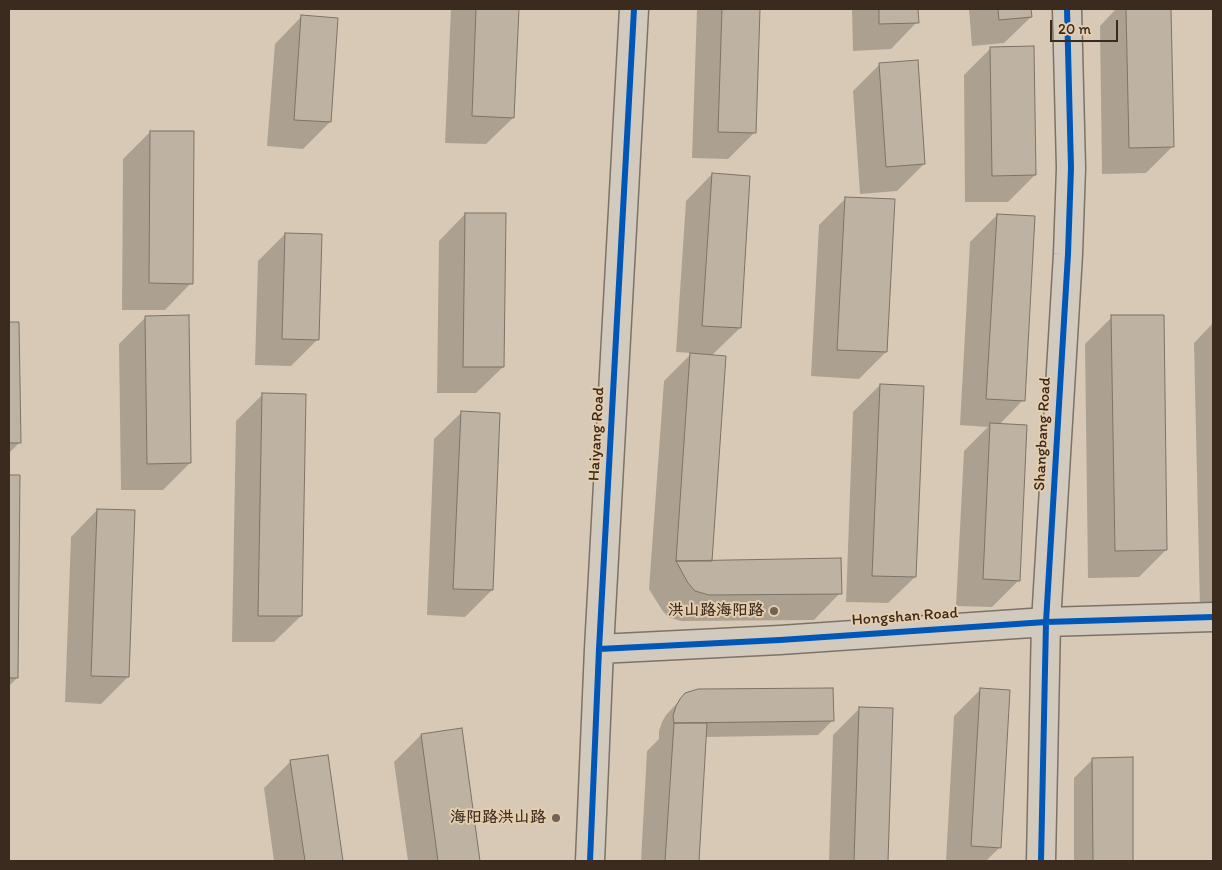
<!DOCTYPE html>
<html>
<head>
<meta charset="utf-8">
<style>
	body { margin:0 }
	#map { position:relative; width:1222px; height:870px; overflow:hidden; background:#d7c9b6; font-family:Itim,sans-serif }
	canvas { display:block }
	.frame { position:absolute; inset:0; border:10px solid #3b2a1e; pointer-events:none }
	.scale { position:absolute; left:1050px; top:20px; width:68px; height:22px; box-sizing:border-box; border:2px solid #3b2a1e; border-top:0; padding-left:6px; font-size:15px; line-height:18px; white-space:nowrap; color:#3b2a1e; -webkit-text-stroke:4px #e4cdad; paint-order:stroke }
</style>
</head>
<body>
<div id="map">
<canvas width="1222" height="870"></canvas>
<div class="frame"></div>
<div class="scale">20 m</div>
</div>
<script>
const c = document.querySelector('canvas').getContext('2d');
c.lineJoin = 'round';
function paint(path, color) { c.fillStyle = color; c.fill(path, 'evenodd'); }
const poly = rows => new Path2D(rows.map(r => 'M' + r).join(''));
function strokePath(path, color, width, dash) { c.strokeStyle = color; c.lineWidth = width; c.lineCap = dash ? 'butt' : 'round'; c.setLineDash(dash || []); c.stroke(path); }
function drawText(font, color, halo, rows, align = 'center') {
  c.font = font + ' Itim,"LXGW WenKai TC",sans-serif'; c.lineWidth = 4; c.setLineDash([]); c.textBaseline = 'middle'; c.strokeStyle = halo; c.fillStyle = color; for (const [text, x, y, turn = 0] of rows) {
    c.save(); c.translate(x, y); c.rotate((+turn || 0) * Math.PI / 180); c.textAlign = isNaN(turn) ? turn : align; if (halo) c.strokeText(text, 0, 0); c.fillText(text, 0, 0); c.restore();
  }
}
const shadow = poly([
	[451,9,517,9,513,118,486,144,445,143],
	[697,9,759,9,755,132,728,159,692,158],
	[852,9,917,9,917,22,891,49,853,51],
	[969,9,1030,9,1031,17,1004,43,972,46],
	[1116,9,1170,9,1173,146,1146,173,1102,174,1100,26],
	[301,17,330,122,303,149,267,146,275,44],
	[991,48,1035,175,1008,202,965,202,964,75],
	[880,64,924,164,897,191,860,194,853,91],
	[150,132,191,283,165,310,122,310,123,159],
	[712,174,740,328,711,356,711,562,840,593,814,620,681,621,668,617,662,610,649,589,664,381,692,353,676,352,686,201],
	[846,198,886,352,859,379,811,376,819,225],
	[465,214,503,367,476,393,437,393,439,241],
	[997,215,1023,400,999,425,1019,580,992,607,956,606,964,451,988,427,960,425,970,242],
	[285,234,318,339,291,366,255,365,258,261],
	[146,317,190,463,163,490,121,490,119,344],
	[1112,317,1166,550,1139,577,1088,578,1085,344],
	[9,323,17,323,19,443,9,453],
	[1213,323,1213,608,1200,609,1194,343],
	[880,385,915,577,888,603,846,602,853,412],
	[263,394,301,616,274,642,232,642,236,421],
	[461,413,492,590,465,617,427,615,434,439],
	[9,476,18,476,17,678,9,686],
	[97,510,128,677,101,704,65,702,71,537],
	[981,689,1000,847,986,861,946,861,954,716],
	[686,694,833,720,818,735,705,737,697,861,641,861,647,751,659,739,659,731,662,722,666,715],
	[860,708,891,709,886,861,829,861,833,735],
	[461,729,479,861,408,861,394,762,421,735],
	[327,756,342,861,274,861,264,788,291,761],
	[1131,758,1132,861,1074,861,1074,778,1093,759]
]);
const building = poly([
	[476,9,519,9,514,118,472,116,476,9],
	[722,9,760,9,756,133,718,132,722,9],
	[879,9,918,9,919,23,879,24,879,9],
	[998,9,1031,9,1032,17,999,20,998,9],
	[1126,9,1171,9,1174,147,1129,148,1126,9],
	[301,15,338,18,331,122,294,120,301,15],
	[1034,46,1036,175,992,176,990,47,1034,46],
	[918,60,925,164,886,167,879,63,918,60],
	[150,131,194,131,193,284,149,283,150,131],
	[712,173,750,176,741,328,702,326,712,173],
	[845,197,895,199,887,352,837,350,845,197],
	[465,213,506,213,504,367,463,367,465,213],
	[997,214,1035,216,1025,401,986,399,997,214],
	[285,233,322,234,319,340,282,339,285,233],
	[189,315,191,463,147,464,145,316,189,315],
	[1111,315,1164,315,1167,550,1115,551,1111,315],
	[9,322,19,322,21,443,9,443,9,322],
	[690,353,726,356,712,561,676,561,690,353],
	[880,384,924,386,916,577,872,576,880,384],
	[262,393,306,394,302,616,258,616,262,393],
	[461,411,500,413,493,590,453,589,461,411],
	[990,423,1027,425,1020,581,983,579,990,423],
	[9,475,20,475,18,678,9,678,9,475],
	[97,509,135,510,129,677,91,676,97,509],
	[841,558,842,594,709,595,695,591,688,583,676,561,841,558],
	[833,688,834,721,674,723,673,716,676,706,680,699,685,693,698,689,833,688],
	[980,688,1010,690,1001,848,971,846,980,688],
	[859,707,893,708,888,861,854,861,859,707],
	[674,723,707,723,699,861,665,861,674,723],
	[462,728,480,861,438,861,421,734,462,728],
	[328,755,343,861,305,861,290,760,328,755],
	[1133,757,1133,861,1093,861,1092,758,1133,757]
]);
const minor = poly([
	[599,649,780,640,1046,622,1213,617],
	[590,861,599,649,634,9],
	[1041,861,1046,622,1068,254,1071,168,1067,9]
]);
const cycleway = poly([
	[599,649,780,640,1046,622,1213,617],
	[590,861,599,649,634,9],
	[1041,861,1046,622,1068,254,1071,168,1067,9]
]);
const markers = [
	[774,611,5,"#726253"],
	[556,818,5,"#726253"]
];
const streetNames = [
	["Haiyang Road",597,434,-87],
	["Shangbang Road",1043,434,-87],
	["Hongshan Road",905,617,-4]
];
const poiNames = [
	["洪山路海阳路",764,611],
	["海阳路洪山路",546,818]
];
paint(shadow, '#0003');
paint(building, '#beb2a2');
strokePath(building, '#7c7367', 1);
strokePath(minor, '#7c7367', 31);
strokePath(minor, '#d3cabe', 28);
strokePath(cycleway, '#0057b8', 6);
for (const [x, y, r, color] of markers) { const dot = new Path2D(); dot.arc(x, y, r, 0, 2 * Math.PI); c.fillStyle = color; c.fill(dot); strokePath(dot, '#e4cdad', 2); }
drawText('16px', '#3b2a1e', '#e4cdad', streetNames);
drawText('bold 16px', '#3b2a1e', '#e4cdad', poiNames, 'right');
</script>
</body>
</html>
